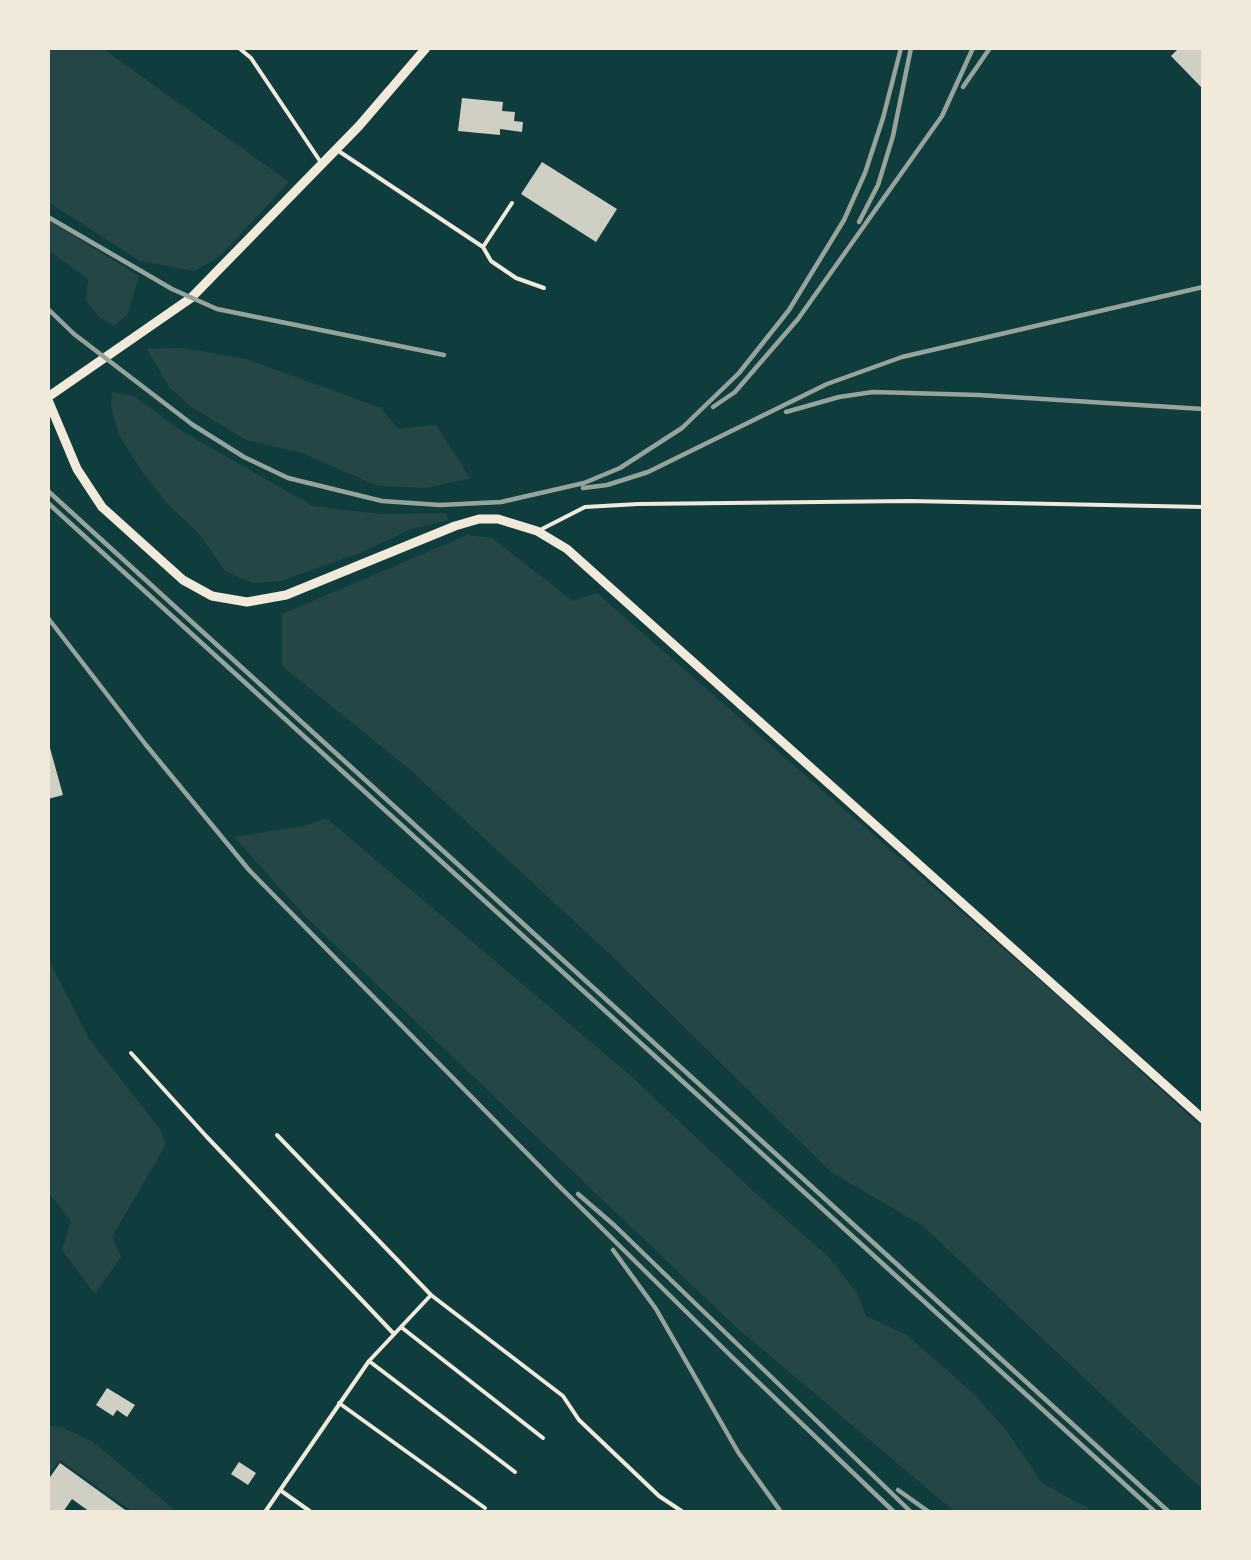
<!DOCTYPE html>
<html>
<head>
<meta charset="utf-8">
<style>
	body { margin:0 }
	#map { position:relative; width:1251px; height:1560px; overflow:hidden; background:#0f3d3e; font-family:"Open Sans",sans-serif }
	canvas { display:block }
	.frame { position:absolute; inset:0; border:50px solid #f1e9da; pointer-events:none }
</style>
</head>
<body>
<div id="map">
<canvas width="1251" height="1560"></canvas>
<div class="frame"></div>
</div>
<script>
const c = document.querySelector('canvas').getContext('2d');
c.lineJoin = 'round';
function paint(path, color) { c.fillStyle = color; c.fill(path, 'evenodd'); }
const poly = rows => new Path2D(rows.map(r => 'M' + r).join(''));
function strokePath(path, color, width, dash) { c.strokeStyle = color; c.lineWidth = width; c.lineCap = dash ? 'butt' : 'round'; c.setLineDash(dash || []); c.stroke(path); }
const green = poly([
	[48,48,102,48,289,182,219,257,194,271,140,261,48,202],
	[48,220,139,276,128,314,114,326,99,317,86,301,88,279,48,250],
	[182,348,246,359,381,408,398,429,436,425,470,478,427,488,378,486,302,453,246,440,193,408,169,387,147,349],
	[112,392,134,396,180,430,313,506,380,514,446,513,449,520,411,529,360,553,281,581,253,583,225,571,200,535,166,502,141,470,119,435,111,407],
	[467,535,492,538,573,601,597,593,1061,999,1203,1128,1203,1490,923,1226,831,1172,611,955,408,768,282,666,282,614],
	[326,818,631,1076,753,1191,828,1256,857,1293,866,1316,907,1335,974,1394,1006,1430,1042,1483,1095,1512,955,1512,736,1327,307,918,234,837,304,826],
	[48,958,89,1039,160,1129,166,1144,112,1237,121,1257,95,1294,62,1250,71,1221,48,1192],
	[48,1425,61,1427,92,1441,177,1512,133,1512,60,1460,48,1475]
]);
const building = poly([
	[1179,48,1203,49,1203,89,1171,56],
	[462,98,503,102,502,111,515,112,514,121,523,122,522,132,500,129,500,135,458,131],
	[542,162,617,209,596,242,521,194],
	[50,748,63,795,48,799,48,749],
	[107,1388,135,1405,127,1417,117,1410,113,1416,96,1405],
	[239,1462,256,1473,248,1485,231,1474],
	[60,1463,128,1512,90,1512,72,1499,63,1512,48,1512,48,1480]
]);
const service = poly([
	[239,48,251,58,322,164],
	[337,150,483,247,491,261,516,278,544,288],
	[483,247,512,203],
	[538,531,585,507,638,504,910,501,1203,507],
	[131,1053,206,1136,394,1334],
	[277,1135,431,1295,563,1396,579,1420,659,1496,683,1512],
	[401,1327,543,1438],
	[369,1361,515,1472],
	[339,1403,485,1508],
	[280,1490,311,1512],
	[265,1512,369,1361,431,1295]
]);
const tertiary = poly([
	[48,397,191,298,359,126,426,48],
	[48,400,77,469,102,507,183,580,212,596,247,602,286,595,455,526,479,519,498,519,537,531,567,549,1203,1119]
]);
const rail = poly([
	[963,87,990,48],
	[48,217,172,289,217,309,444,355],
	[859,222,878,185,893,136,911,48],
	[48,309,74,334,193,425,244,457,288,478,382,501,440,505,501,502,584,483,620,468,682,428,739,373,789,310,844,220,865,173,883,118,901,48],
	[713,407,735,392,798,319,942,116,973,48],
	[786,412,839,397,873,392,979,395,1203,409],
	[583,488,607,485,648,472,827,384,902,357,1203,287],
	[48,491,1169,1512],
	[48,503,1155,1512],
	[48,618,146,745,249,870,557,1184,732,1357,894,1512],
	[578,1194,614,1225,911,1512],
	[613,1250,656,1309,738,1452,781,1512],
	[898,1490,929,1512]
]);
paint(green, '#244646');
paint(building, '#cfcfc3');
strokePath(service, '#f1e9da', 4);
strokePath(tertiary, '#f1e9da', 9);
strokePath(rail, '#97a49c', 4.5);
</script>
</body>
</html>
